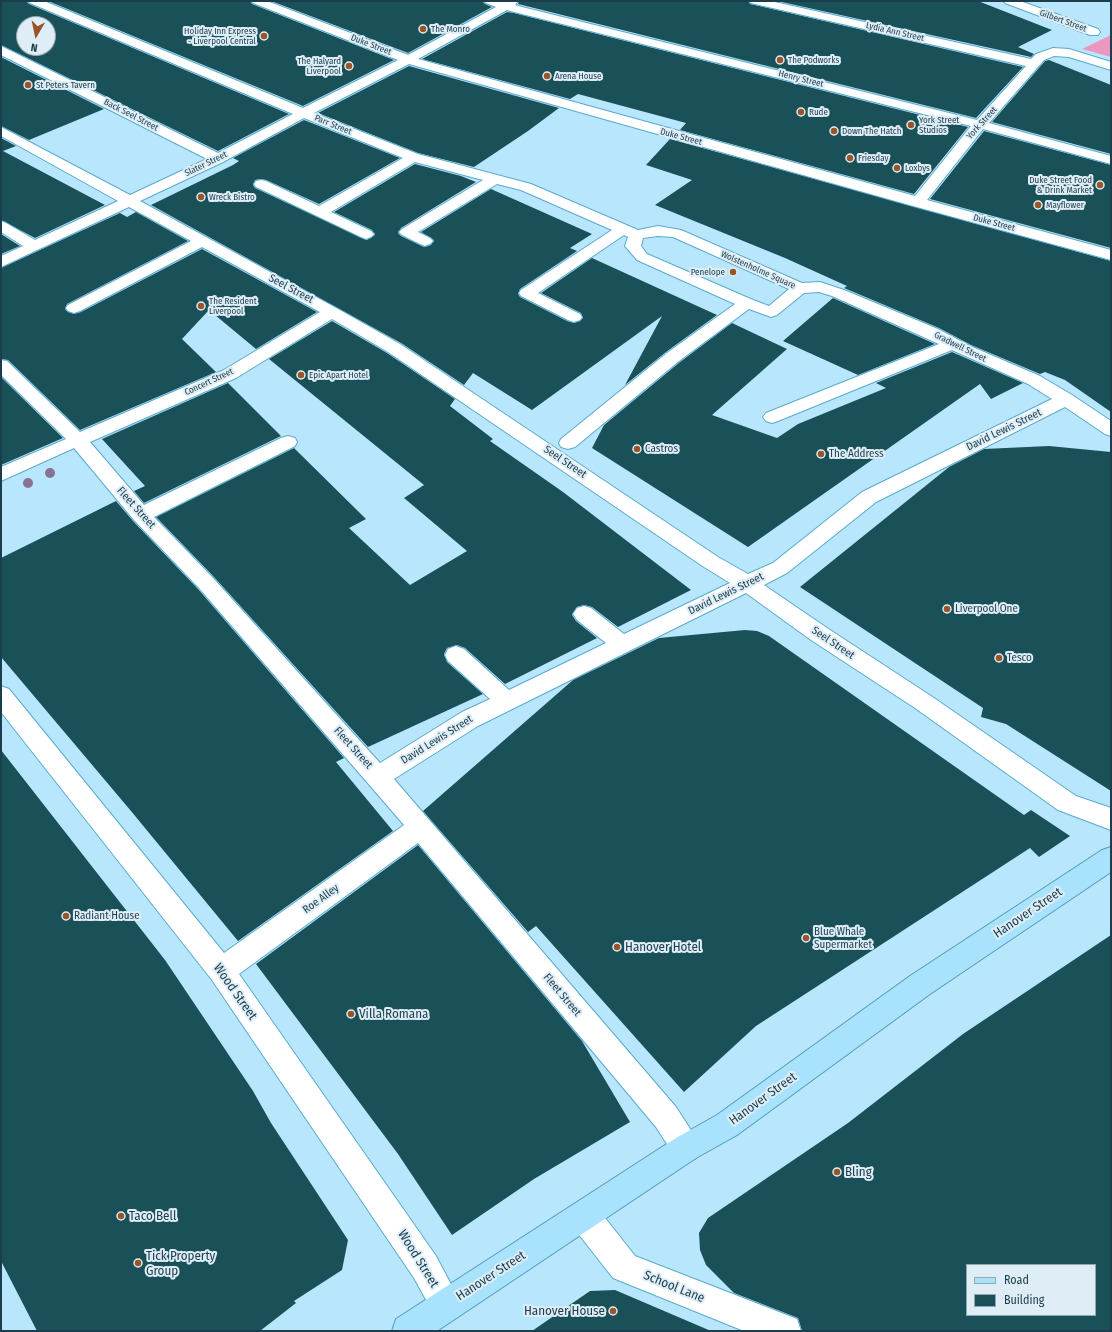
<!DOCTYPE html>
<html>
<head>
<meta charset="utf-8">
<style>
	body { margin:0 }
	#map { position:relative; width:1112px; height:1332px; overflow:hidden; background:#b8e6fd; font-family:"Fira Sans Condensed",sans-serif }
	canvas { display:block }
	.frame { position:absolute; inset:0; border:2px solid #1b3d4d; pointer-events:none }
	.legend { position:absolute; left:966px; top:1264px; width:130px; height:52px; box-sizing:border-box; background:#dfeef6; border:1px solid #91a7b2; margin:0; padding:5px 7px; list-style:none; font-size:12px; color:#1b3d4d }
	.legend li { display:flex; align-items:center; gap:8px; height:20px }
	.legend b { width:20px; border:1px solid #91a7b2 }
	.north { position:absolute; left:16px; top:16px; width:40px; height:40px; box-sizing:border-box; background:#dfeef6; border:1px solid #91a7b2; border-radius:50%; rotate:189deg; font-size:11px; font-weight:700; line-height:16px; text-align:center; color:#1b3d4d }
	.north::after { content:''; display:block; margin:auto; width:14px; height:18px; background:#995429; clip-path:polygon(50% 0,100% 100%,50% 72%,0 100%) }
</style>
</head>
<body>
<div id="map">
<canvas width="1112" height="1332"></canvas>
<div class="frame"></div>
<ul class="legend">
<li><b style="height:5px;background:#a9e2fc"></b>Road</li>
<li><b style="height:11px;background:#1a5159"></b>Building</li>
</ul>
<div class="north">N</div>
</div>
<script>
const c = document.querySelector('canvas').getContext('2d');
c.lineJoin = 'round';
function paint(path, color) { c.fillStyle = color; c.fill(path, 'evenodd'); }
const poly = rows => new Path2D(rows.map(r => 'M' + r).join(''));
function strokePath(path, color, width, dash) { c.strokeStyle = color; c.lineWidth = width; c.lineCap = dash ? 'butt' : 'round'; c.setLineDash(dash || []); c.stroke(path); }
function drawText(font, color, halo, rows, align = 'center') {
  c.font = font + ' "Fira Sans Condensed",sans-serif'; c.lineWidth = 4; c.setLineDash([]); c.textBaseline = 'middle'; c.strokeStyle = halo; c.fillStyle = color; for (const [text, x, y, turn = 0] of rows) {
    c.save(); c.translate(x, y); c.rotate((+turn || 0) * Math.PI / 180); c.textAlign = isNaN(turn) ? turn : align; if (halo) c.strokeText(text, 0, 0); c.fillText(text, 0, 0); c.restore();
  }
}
const green = poly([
	[1111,35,1111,57,1082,49]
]);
const building = poly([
	[1,1,26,1,29,4,289,114,218,151,1,45],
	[24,24,48,24,48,48,24,48],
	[48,1,250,1,252,4,394,60,303,106],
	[271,1,482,1,485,4,492,7,408,53],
	[519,1,748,1,750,4,755,5,1023,67,976,118,518,4],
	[777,1,978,1,1052,30,1018,47,1034,54,1031,57],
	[507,12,514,13,968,127,914,194,680,130,686,123,578,94,570,99,422,59],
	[1,57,104,109,29,140,1,126],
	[1049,60,1111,85,1111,154,992,122,1045,61],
	[409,66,559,108,528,131,474,167,418,153,318,113],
	[304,120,400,158,319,204,266,180,261,179,255,180,253,185,255,188,367,240,375,235,372,230,334,212,415,164,461,176,476,182,401,228,398,233,401,236,424,247,431,245,434,240,421,232,491,189,592,234,570,248,577,251,520,289,518,294,520,297,567,321,574,323,580,321,583,318,581,313,541,293,592,258,717,315,666,352,625,385,662,316,532,410,473,373,464,385,401,343,151,205,233,165,239,161,233,158],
	[984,131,1111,165,1111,248,930,199],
	[1,138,16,146,3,151,105,205,35,238,1,220],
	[670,139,1111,261,1111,412,1065,380,1045,372,1040,374,971,345,939,328,844,288,847,286,785,258,655,205,692,180,646,165],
	[136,212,188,241,67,304,65,309,68,312,74,314,81,312,202,249,317,312,256,349,209,310,182,339,216,372,80,430,8,360,1,359,1,268,120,213,127,217],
	[1,234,20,246,1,254],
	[833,298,935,344,858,375,783,341],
	[332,321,387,353,455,399,450,406,493,439,490,441,563,492,691,590,618,627,592,607,584,605,577,607,572,615,576,621,597,638,505,684,465,648,457,645,447,648,444,654,447,662,483,694,368,747,214,577,156,517,294,448,366,519,349,528,410,585,467,551,404,498,424,485,269,359],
	[732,323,787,349,712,415,777,438,798,424,886,388,876,383,952,352,1023,383,991,399,980,384,748,547,592,448,604,425,680,362],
	[1,377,63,438,1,465],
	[228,383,281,436,144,503,134,491,145,486,102,439],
	[1049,446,1111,452,1111,791,1006,724,981,717,983,708,800,587,949,467,984,449],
	[116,501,133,521,198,589,344,758,336,762,393,831,238,941,131,811,1,657,1,558],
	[745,630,757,631,769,636,1024,815,1031,810,1070,836,1039,857,1030,848,756,1026,684,1092,536,926,528,932,423,811,573,680,659,638],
	[1,750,165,960,253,1091,271,1123,348,1240,342,1270,294,1301,296,1303,260,1331,37,1331,1,1261],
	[418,845,582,1041,630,1122,534,1179,452,1235,398,1154,256,964],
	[1111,935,1111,1331,802,1331,798,1318,734,1293,706,1265,700,1250,699,1233,708,1218,848,1123,963,1034],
	[967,1265,1095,1265,1095,1315,967,1315],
	[615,1290,711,1331,532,1331,590,1291]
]);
const minor = poly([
	[28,1,44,1,303,108,398,60,253,3,251,1,267,1,408,55,496,7,486,3,484,1,518,1,515,5,522,7,977,120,1026,66,755,4,751,3,749,1,770,1,1031,59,1036,54,1053,48,1069,49,1111,62,1111,70,1069,57,1054,56,1044,60,989,123,1111,156,1111,164,983,129,927,200,1111,250,1111,260,913,206,409,64,314,113,418,154,531,184,638,230,658,226,681,230,802,283,820,282,844,290,938,329,970,346,1040,376,1072,395,1111,421,1111,436,1105,434,1065,407,876,502,787,573,764,585,827,628,931,696,1076,796,1111,808,1111,830,1058,810,915,708,811,640,746,593,478,726,394,779,676,1107,696,1138,701,1148,696,1158,686,1163,676,1158,656,1127,418,843,239,974,436,1256,462,1305,457,1316,446,1321,435,1316,414,1278,212,980,1,712,1,686,9,689,224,953,404,825,199,588,134,520,74,448,1,481,1,467,66,439,1,375,1,360,7,361,80,432,224,370,320,312,202,247,80,311,74,313,68,311,66,308,68,305,191,241,129,207,1,267,1,256,23,246,1,232,1,221,6,223,35,240,118,201,1,136,1,127,130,195,207,159,1,55,1,46,218,153,293,114,30,3,28,1],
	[507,10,514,12,971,126,915,196,418,59,507,10],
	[304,118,403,158,319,206,266,181,261,180,256,181,254,184,256,187,361,237,366,239,371,237,374,234,371,231,331,212,415,162,483,180,402,229,399,232,402,235,420,244,425,246,430,244,433,241,430,238,418,232,497,184,521,190,612,230,521,290,519,293,521,296,568,320,574,322,580,320,582,317,580,314,538,293,624,235,628,237,625,246,637,260,735,304,667,353,561,439,559,443,561,447,568,449,575,447,679,361,749,309,771,317,777,315,804,293,819,292,832,296,939,344,766,413,763,417,766,421,772,423,778,421,952,350,1028,384,1052,399,862,492,773,563,748,574,718,557,400,344,338,309,140,201,223,162,304,118],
	[658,236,673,237,789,289,769,306,753,300,647,254,641,246,643,238,658,236],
	[332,319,388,352,704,567,730,583,624,634,591,608,584,606,577,608,573,614,577,620,606,643,509,690,464,649,456,646,448,649,445,655,448,661,490,699,462,712,380,763,213,578,154,517,295,446,297,442,295,438,288,436,281,438,144,505,90,442,236,378,332,319],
	[1003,1,1020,1,1098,29,1100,32,1098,35,1090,35,1005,3,1003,1],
	[584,1201,595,1205,635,1256,797,1319,801,1331,744,1331,613,1278,573,1227,569,1216,573,1205,584,1201]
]);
const major = poly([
	[1111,847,1111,872,930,994,737,1135,696,1158,437,1331,392,1331,396,1319,676,1138,717,1115,910,976,1102,850,1111,847]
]);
const trees = [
	[50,473],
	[28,483]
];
const markers = [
	[423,29,4,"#995429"],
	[264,36,4,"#995429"],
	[780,60,4,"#995429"],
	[349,66,4,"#995429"],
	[547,76,4,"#995429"],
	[28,85,4,"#995429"],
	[801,112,4,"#995429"],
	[911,125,4,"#995429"],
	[834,131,4,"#995429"],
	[850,158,4,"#995429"],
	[897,168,4,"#995429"],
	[1100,185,4,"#995429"],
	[201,197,4,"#995429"],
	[1038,205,4,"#995429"],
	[733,272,4,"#995429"],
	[201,306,4,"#995429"],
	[301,375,4,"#995429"],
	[637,449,4,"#995429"],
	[821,454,4,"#995429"],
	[947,609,4,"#995429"],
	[999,658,4,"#995429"],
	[66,916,4,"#995429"],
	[806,938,4,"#995429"],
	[617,947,4,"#995429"],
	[351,1014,4,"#995429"],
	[837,1172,4,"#995429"],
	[121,1216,4,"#995429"],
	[138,1263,4,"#995429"],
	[613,1311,4,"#995429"]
];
const farStreetnames = [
	["Gilbert Street",1063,21,20],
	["Lydia Ann Street",895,32,13],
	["Duke Street",371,45,21],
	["Henry Street",801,79,14],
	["Back Seel Street",131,115,27],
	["York Street",982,123,-48],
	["Parr Street",333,125,22],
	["Duke Street",681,137,15],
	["Slater Street",206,164,-26],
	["Duke Street",994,223,15],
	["Wolstenholme Square",758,270,24],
	["Gradwell Street",960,347,26],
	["Concert Street",209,382,-25]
];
const farPoinames = [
	["The Monro",431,29],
	["Holiday Inn Express",256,31,"right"],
	["- Liverpool Central",256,41,"right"],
	["The Podworks",788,60],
	["The Halyard",341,61,"right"],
	["Liverpool",341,71,"right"],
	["Arena House",555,76],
	["St Peters Tavern",36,85],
	["Rude",809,112],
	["York Street",919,120],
	["Studios",919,130],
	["Down The Hatch",842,131],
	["Friesday",858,158],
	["Loxbys",905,168],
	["Duke Street Food",1092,180,"right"],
	["& Drink Market",1092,190,"right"],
	["Wreck Bistro",209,197],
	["Mayflower",1046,205],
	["Penelope",725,272,"right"],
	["The Resident",209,301],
	["Liverpool",209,311],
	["Epic Apart Hotel",309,375]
];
const streetNames = [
	["Seel Street",291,289,28],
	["David Lewis Street",1004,430,-26],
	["Seel Street",565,462,34],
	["Fleet Street",136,508,48],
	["David Lewis Street",726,594,-26],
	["Seel Street",833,643,34],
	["David Lewis Street",437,740,-32],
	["Fleet Street",353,748,48],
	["Roe Alley",321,899,-36],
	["Fleet Street",562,995,50]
];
const poiNames = [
	["Castros",645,449],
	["The Address",829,454],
	["Liverpool One",955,609],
	["Tesco",1007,658],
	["Radiant House",74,916],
	["Blue Whale",814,932],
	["Supermarket",814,945]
];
const nearStreetnames = [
	["Hanover Street",1028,913,-34],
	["Wood Street",235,992,55],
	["Hanover Street",763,1099,-36],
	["Wood Street",418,1259,58],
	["Hanover Street",491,1276,-33],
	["School Lane",674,1287,22]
];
const nearPoinames = [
	["Hanover Hotel",625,947],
	["Villa Romana",359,1014],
	["Bling",845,1172],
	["Taco Bell",129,1216],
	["Tick Property",146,1256],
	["Group",146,1271],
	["Hanover House",605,1311,"right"]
];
paint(green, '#eb98bf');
paint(building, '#1a5159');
strokePath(minor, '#59aacf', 2);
strokePath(major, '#529bbd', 2);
paint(minor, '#fff');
paint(major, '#a9e2fc');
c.fillStyle = '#887295';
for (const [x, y] of trees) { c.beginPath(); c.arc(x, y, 5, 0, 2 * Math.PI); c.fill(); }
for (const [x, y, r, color] of markers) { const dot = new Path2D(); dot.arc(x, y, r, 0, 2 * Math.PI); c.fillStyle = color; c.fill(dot); strokePath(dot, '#dfeef6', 1.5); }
drawText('9px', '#1b3d4d', '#dfeef6', farStreetnames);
drawText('9px', '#1b3d4d', '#dfeef6', farPoinames, 'left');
drawText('11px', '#1b3d4d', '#dfeef6', streetNames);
drawText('11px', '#1b3d4d', '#dfeef6', poiNames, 'left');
drawText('13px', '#1b3d4d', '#dfeef6', nearStreetnames);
drawText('13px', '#1b3d4d', '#dfeef6', nearPoinames, 'left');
</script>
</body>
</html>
